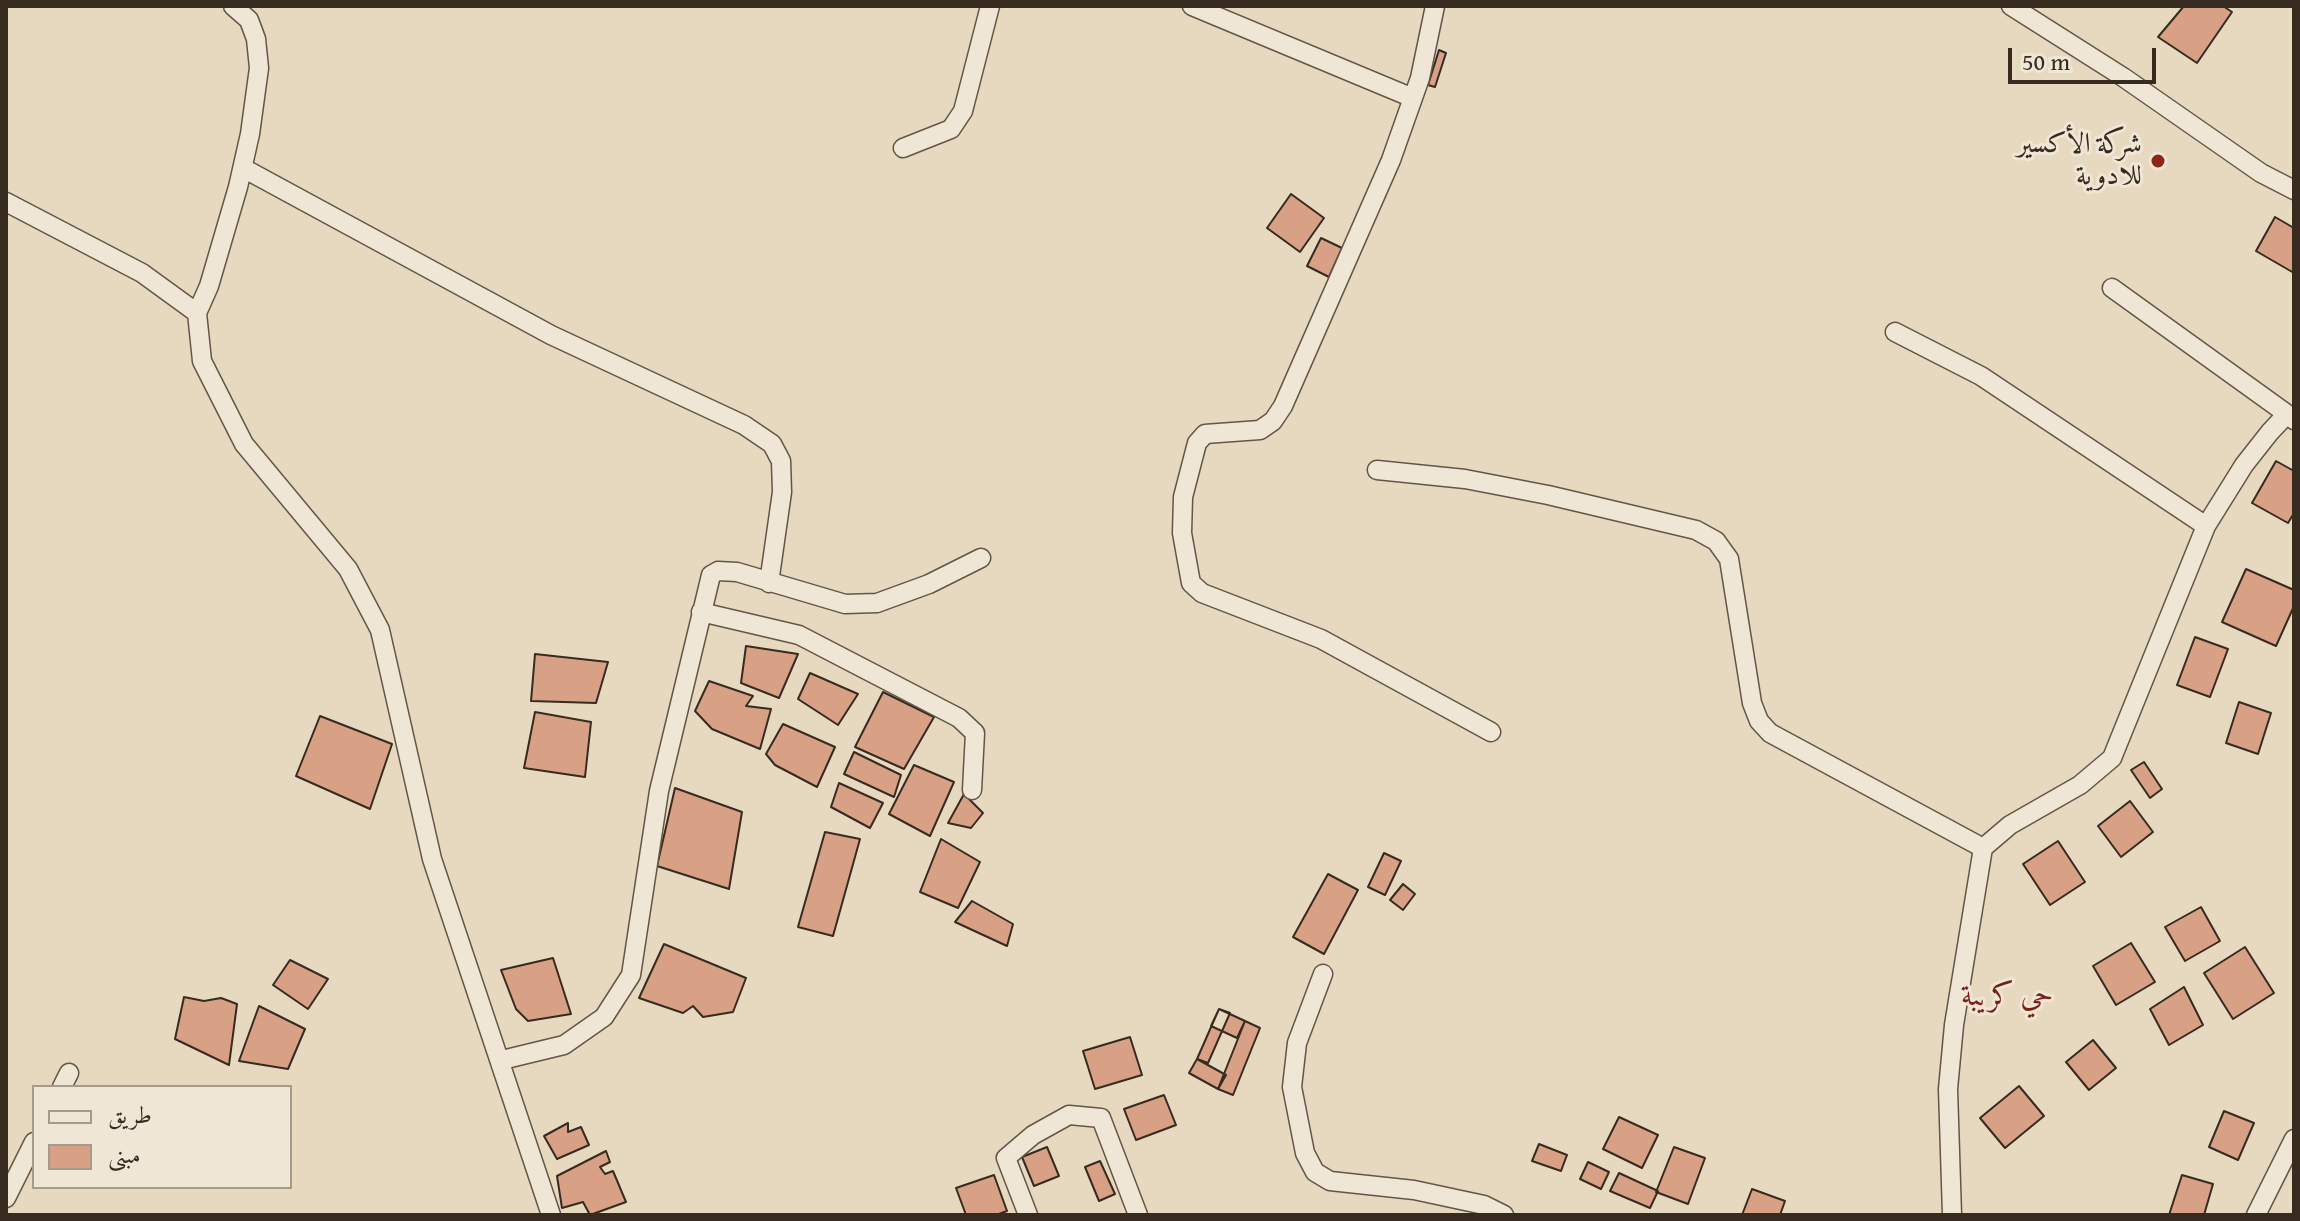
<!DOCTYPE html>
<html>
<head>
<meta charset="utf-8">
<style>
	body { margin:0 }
	#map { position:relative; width:2300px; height:1221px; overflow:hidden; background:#e6d9bf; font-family:"Gentium Book Plus",Amiri,serif }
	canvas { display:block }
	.frame { position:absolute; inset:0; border:8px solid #372a1f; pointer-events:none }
	.legend { position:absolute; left:32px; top:1085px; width:260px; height:104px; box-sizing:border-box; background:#efe6d5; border:2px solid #a59b8c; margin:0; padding:10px 14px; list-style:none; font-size:24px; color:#372a1f }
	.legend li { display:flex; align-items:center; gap:16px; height:40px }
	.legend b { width:40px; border:2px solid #a59b8c }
	.scale { position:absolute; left:2008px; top:48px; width:148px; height:36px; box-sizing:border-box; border:4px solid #372a1f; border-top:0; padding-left:10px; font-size:24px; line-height:28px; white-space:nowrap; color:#372a1f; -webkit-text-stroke:6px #efe6d5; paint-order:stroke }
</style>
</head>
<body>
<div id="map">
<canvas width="2300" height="1221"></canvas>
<div class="frame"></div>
<ul class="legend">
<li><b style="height:10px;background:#efe6d5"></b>طريق</li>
<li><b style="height:22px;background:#d8a185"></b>مبنى</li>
</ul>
<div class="scale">50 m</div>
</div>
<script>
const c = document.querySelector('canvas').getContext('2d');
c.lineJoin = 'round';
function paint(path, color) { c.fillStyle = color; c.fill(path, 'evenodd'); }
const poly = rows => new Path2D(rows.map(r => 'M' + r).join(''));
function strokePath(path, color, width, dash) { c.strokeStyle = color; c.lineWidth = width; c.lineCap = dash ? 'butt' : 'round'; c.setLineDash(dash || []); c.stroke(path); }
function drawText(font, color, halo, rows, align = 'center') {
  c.font = font + ' "Gentium Book Plus",Amiri,serif'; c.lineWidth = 6; c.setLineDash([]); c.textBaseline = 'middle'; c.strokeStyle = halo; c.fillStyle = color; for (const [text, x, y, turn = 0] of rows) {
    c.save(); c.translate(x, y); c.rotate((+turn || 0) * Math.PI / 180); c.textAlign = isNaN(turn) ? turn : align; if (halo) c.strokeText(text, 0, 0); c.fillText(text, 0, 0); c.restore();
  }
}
const building = poly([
	[2184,6,2223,6,2232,12,2197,63,2158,37,2184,6],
	[1439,50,1446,53,1435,87,1428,85,1439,50],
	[1291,194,1324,218,1300,252,1267,228,1291,194],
	[2275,217,2294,228,2294,273,2256,251,2275,217],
	[1321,238,1342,248,1329,277,1307,266,1321,238],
	[2276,461,2294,471,2294,513,2288,523,2252,503,2276,461],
	[2246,569,2294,590,2294,606,2276,646,2222,622,2246,569],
	[2195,637,2228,649,2210,697,2177,685,2195,637],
	[746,646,798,654,779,698,741,683,746,646],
	[535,654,608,662,596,703,531,701,535,654],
	[810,673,858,694,838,725,798,699,810,673],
	[709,681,753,696,746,706,771,709,760,749,712,729,695,711,709,681],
	[883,692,934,717,904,769,855,747,883,692],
	[2239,702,2271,713,2258,754,2226,743,2239,702],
	[535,712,591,722,585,777,524,768,535,712],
	[320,716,392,744,370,809,296,776,320,716],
	[783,724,835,747,817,787,775,765,766,754,783,724],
	[854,752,901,775,894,797,844,774,854,752],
	[2144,762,2162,789,2150,798,2131,770,2144,762],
	[914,765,954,782,930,836,889,814,914,765],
	[839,783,883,803,870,828,831,807,839,783],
	[675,788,742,812,729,889,657,866,675,788],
	[964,794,983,813,971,828,948,823,964,794],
	[2130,801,2153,832,2121,857,2098,826,2130,801],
	[825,832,860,839,833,936,798,927,825,832],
	[941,839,980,862,958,908,920,892,941,839],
	[2058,841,2085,882,2050,905,2023,864,2058,841],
	[1384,853,1401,861,1385,895,1368,887,1384,853],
	[1328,874,1358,890,1324,954,1293,937,1328,874],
	[1403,884,1415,894,1403,910,1390,900,1403,884],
	[972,901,1013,924,1007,946,955,922,972,901],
	[2201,907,2220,941,2185,961,2165,927,2201,907],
	[2131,943,2155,982,2116,1005,2093,966,2131,943],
	[664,944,746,978,733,1012,703,1017,693,1006,683,1013,639,998,664,944],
	[2245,947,2274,993,2233,1019,2204,973,2245,947],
	[553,958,571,1014,528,1021,516,1009,501,970,553,958],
	[290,960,328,979,308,1009,273,985,290,960],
	[2184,987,2203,1025,2169,1045,2150,1009,2184,987],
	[184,997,204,1001,221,998,237,1004,229,1065,175,1039,184,997],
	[259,1006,305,1029,288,1069,239,1061,259,1006],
	[1219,1009,1230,1013,1208,1063,1197,1059,1219,1009],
	[1219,1009,1245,1021,1237,1038,1211,1026,1219,1009],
	[1245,1021,1260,1028,1233,1095,1218,1089,1245,1021],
	[1130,1037,1142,1075,1095,1089,1083,1051,1130,1037],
	[2093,1040,2116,1068,2089,1090,2066,1062,2093,1040],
	[1197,1059,1226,1075,1218,1089,1189,1073,1197,1059],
	[2019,1086,2044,1116,2005,1148,1980,1118,2019,1086],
	[1164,1095,1176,1125,1136,1140,1124,1109,1164,1095],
	[2224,1111,2254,1123,2238,1160,2209,1147,2224,1111],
	[1619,1117,1658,1135,1642,1168,1603,1149,1619,1117],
	[568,1123,568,1132,581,1127,589,1145,557,1159,544,1136,568,1123],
	[1539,1144,1567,1155,1561,1171,1532,1161,1539,1144],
	[1047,1147,1059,1176,1034,1186,1022,1157,1047,1147],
	[1674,1147,1705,1158,1688,1204,1656,1192,1674,1147],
	[606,1151,610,1162,600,1167,605,1174,613,1171,626,1202,590,1215,583,1202,562,1208,557,1176,606,1151],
	[1100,1161,1115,1194,1099,1201,1085,1167,1100,1161],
	[1588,1162,1609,1172,1601,1189,1580,1179,1588,1162],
	[1619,1173,1658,1191,1650,1208,1610,1191,1619,1173],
	[994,1175,1007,1211,996,1215,966,1215,956,1188,994,1175],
	[2182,1175,2213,1184,2204,1215,2169,1215,2182,1175],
	[1752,1189,1785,1201,1780,1215,1742,1215,1752,1189]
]);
const street = poly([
	[233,6,249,20,256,39,259,68,250,134,238,187,209,286,197,313,202,361,244,444,348,569,380,630,432,859,551,1215],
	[1192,6,1413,98],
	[1435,6,1420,78,1391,160,1283,406,1273,421,1260,430,1205,434,1197,443,1183,497,1182,533,1191,583,1202,593,1321,639,1491,732],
	[2011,6,2123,77,2261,173,2294,190],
	[903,148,951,129,963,111,990,6],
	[243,168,551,335,744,425,772,444,781,461,782,492,769,583],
	[6,202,142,273,197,313],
	[2112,288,2287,414],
	[1895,332,1981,376,2206,526],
	[1377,470,1465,479,1548,495,1696,530,1716,541,1729,559,1752,703,1759,721,1770,733,1983,848],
	[701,612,799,635,959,718,975,733,972,790],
	[1323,974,1297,1043,1292,1087,1305,1153,1315,1172,1330,1181,1414,1190,1484,1205,1504,1215],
	[502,1060,564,1045,604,1017,631,975,659,791,711,575,718,571,737,572,845,604,877,603,929,584,981,558],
	[62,1087,69,1073],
	[6,1198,34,1142],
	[1028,1215,1006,1158,1033,1135,1069,1115,1101,1118,1138,1215],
	[1952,1215,1948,1089,1954,1025,1983,848,2010,825,2080,785,2112,758,2206,526,2244,465,2270,432,2287,414,2294,420],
	[2256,1215,2294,1139]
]);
const markers = [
	[2158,161,8,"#8f2418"]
];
const poiNames = [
	["شركة الأكسير",2142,145],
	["للادوية",2142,177]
];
const neighbourhoodNames = [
	["حي كريبة",2007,997]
];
paint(building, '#d8a185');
strokePath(building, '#372a1f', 2);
strokePath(street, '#635647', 21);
strokePath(street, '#efe6d5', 18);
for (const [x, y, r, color] of markers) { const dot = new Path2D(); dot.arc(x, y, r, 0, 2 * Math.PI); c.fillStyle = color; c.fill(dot); strokePath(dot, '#efe6d5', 3); }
drawText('28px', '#372a1f', '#efe6d5', poiNames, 'right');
drawText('30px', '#7a1f14', '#efe6d5', neighbourhoodNames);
</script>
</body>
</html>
